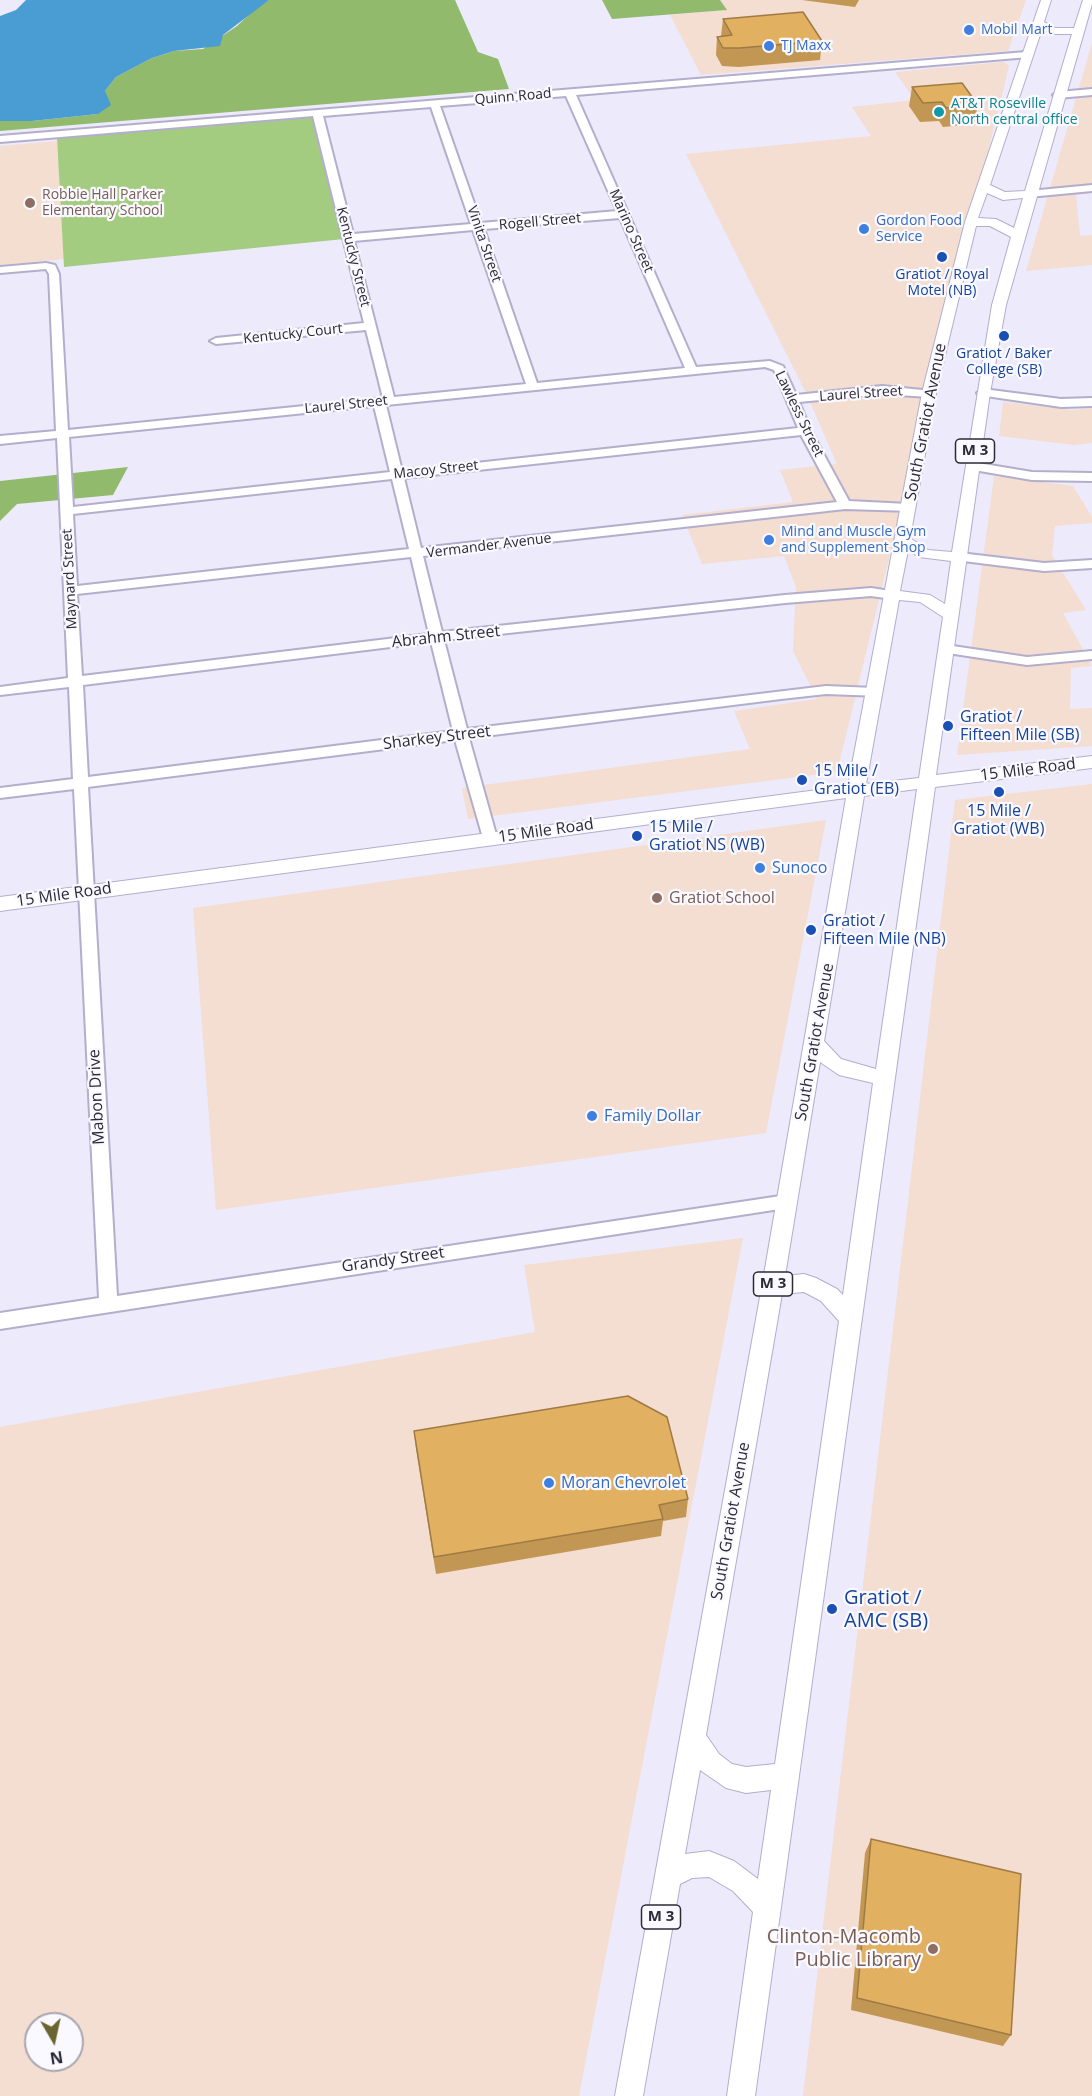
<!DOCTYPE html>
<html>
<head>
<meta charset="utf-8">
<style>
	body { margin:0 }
	#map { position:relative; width:1092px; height:2096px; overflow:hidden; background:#edeafc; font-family:"Open Sans",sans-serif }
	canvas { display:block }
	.north { position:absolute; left:24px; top:2012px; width:60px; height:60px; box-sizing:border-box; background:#faf9ff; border:2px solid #a8a6af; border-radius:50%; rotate:171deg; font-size:16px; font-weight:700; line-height:24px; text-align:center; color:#2c2a36 }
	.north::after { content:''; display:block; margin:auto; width:21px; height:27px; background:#6a6431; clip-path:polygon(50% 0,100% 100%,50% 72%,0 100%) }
</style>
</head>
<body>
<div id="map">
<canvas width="1092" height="2096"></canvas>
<div class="north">N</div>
</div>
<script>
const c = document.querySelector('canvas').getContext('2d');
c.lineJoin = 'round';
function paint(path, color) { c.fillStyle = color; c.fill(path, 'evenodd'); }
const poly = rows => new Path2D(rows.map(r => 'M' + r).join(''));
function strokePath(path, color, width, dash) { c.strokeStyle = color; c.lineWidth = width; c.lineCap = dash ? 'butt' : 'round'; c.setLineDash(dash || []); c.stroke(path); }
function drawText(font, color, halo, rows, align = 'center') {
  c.font = font + ' "Open Sans",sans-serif'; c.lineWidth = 4.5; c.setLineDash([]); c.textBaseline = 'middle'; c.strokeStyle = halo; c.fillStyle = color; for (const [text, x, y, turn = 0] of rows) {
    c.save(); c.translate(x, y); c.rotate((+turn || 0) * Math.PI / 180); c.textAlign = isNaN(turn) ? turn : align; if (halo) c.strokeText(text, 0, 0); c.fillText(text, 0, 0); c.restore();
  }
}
const commercial = poly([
	[720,0,1026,0,1008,51,701,75,670,15,726,10],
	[1092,43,1092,193,1076,195,1080,236,1092,235,1092,265,1026,271],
	[1004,62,1009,66,837,772,468,819,462,788,750,749,734,711,817,699,793,651,796,587,784,556,702,564,682,515,793,502,780,470,837,464,806,393,686,154,871,136,852,107,915,100,895,72],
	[1003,402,1074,410,1092,408,1092,443,1074,445,999,436],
	[994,476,1073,486,1092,517,1092,523,1055,526,1052,555,1086,610,1063,613,1092,666,1071,668,1070,709,1092,708,1092,746,957,755],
	[1092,784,1092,2096,803,2096,955,800],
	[826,820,766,1133,216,1210,193,908],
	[743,1238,579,2096,0,2096,0,1427,535,1332,524,1265],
	[36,2024,72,2024,72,2060,36,2060]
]);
const education = poly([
	[57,141,64,259,0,265,0,146]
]);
const green = poly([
	[314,116,344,239,64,267,57,138]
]);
const forest = poly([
	[269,0,455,0,478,52,498,59,509,89,0,131,0,121,32,121,98,114,105,91,116,77,152,58,174,51,203,49,237,26,256,8],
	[602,0,720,0,727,10,612,19],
	[128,467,113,495,17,504,0,521,0,481]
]);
const water = poly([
	[26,0,269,0,223,35,220,46,174,51,152,58,116,77,105,91,111,105,98,114,32,121,0,121,0,16,16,10]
]);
const minor = poly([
	[1026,52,1029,53,1029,57,576,95,696,367,770,361,783,366,796,395,882,386,933,391,935,393,929,397,882,394,799,402,811,431,849,501,908,504,912,505,912,511,845,509,423,556,442,632,785,595,871,588,897,592,899,595,892,599,871,596,785,603,444,640,467,729,826,686,875,688,880,690,880,696,826,694,781,699,469,738,497,838,490,843,483,838,455,740,88,787,117,1296,787,1195,793,1197,796,1202,793,1207,0,1329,0,1313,99,1298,74,789,0,798,0,788,73,779,69,687,0,695,0,687,68,678,57,438,0,444,0,436,56,431,49,274,46,269,0,273,0,267,46,263,55,265,59,274,68,430,383,398,366,330,216,344,210,341,216,338,364,323,313,116,0,142,0,136,1026,52],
	[566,96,617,211,481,223,440,106,566,96],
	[431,107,471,224,353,234,323,116,431,107],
	[620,218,685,368,537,383,484,229,620,218],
	[473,230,526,384,394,397,354,241,473,230],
	[765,367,774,370,798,428,402,471,386,405,765,367],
	[374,406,390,472,73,507,69,437,374,406],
	[801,435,837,502,421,548,404,478,801,435],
	[392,479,409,549,77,586,73,514,392,479],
	[411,557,429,634,82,676,77,594,411,557],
	[431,642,453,731,88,777,83,685,431,642],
	[1092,89,1092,95,1058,98,1053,95,1058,92,1092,89],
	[1092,185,1092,191,1029,197,1024,194,1029,191,1092,185],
	[983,389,1061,399,1092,398,1092,406,1061,407,979,395,977,393,983,389],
	[972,462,1032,472,1092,473,1092,481,1032,480,968,469,968,463,972,462],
	[960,553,1044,563,1092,560,1092,568,1044,571,955,560,955,554,960,553],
	[946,645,1027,657,1092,651,1092,659,1027,665,941,652,941,646,946,645]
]);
const major = poly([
	[1041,0,1051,0,1044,22,1055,28,1074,28,1083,0,1092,0,1092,4,1006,305,990,393,936,775,1092,756,1092,768,935,787,755,2096,727,2096,753,1912,733,1891,709,1877,692,1878,680,1884,643,2096,615,2096,762,1286,846,798,0,911,0,897,848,786,922,393,965,222,1041,0],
	[1042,29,1053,34,1072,34,1025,191,1005,192,990,185,1042,29],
	[987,193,1003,200,1023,198,1014,228,996,219,978,218,987,193],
	[976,226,990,226,1011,237,992,305,952,552,928,550,910,538,936,393,976,226],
	[908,550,919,557,951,561,945,604,930,595,900,591,908,550],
	[899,600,920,602,943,617,919,778,866,784,899,600],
	[917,789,876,1069,841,1059,824,1041,864,796,917,789],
	[820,1062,839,1075,873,1083,843,1295,837,1289,816,1278,804,1274,785,1276,820,1062],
	[804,1292,821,1301,839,1321,775,1764,746,1767,732,1764,719,1754,706,1735,782,1294,804,1292],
	[700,1770,726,1788,746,1793,771,1790,758,1879,734,1861,709,1851,685,1854,700,1770]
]);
const wall = poly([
	[802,0,859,0,855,7],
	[723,19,822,41,820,60,739,67,722,66,716,55,717,37,721,36],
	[912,87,978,105,974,124,943,127,939,121,920,122,909,106],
	[414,1431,688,1499,686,1517,663,1521,661,1536,436,1574,416,1449],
	[871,1839,1011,2035,1003,2046,851,2010,865,1853]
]);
const building = poly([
	[803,12,822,41,740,48,723,48,717,37,732,35,723,19,803,12],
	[962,83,978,105,946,108,942,102,923,103,912,87,962,83],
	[628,1396,667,1417,688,1499,659,1505,663,1519,434,1557,414,1431,628,1396],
	[871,1839,1021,1874,1011,2035,857,1998,871,1839]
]);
const markers = [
	[969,30,6,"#3f7fe0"],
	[769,46,6,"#3f7fe0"],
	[939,112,6,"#0f9aa8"],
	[30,203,6,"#8d6e63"],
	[864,229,6,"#3f7fe0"],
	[942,257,6,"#1a4fb4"],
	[1004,336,6,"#1a4fb4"],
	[769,540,6,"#3f7fe0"],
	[948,726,6,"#1a4fb4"],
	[802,780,6,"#1a4fb4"],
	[999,792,6,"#1a4fb4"],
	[637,836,6,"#1a4fb4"],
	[760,868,6,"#3f7fe0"],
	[657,898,6,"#8d6e63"],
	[811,930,6,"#1a4fb4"],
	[592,1116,6,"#3f7fe0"],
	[549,1483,6,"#3f7fe0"],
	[832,1609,6,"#1a4fb4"],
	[933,1949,6,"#8d6e63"]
];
const farShopnames = [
	["Mobil Mart",981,30],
	["TJ Maxx",781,46],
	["Gordon Food",876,221],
	["Service",876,237],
	["Mind and Muscle Gym",781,532],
	["and Supplement Shop",781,548]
];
const farStreetnames = [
	["Quinn Road",513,97,-5],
	["Rogell Street",540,222,-5],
	["Marino Street",631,231,66],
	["Vinita Street",484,244,71],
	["Kentucky Street",353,257,76],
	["Kentucky Court",293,334,-6],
	["Laurel Street",861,394,-4],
	["Laurel Street",346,405,-6],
	["Lawless Street",799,414,64],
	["Macoy Street",436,470,-6],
	["Vermander Avenue",489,546,-7],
	["Maynard Street",70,579,-93]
];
const farCulturenames = [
	["AT&T Roseville",951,104],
	["North central office",951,120]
];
const farEducationnames = [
	["Robbie Hall Parker",42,195],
	["Elementary School",42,211]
];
const farTransitnames = [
	["Gratiot / Royal",942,275],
	["Motel (NB)",942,291],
	["Gratiot / Baker",1004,354],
	["College (SB)",1004,370]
];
const shields = [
	[975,451,39],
	[773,1284,39],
	[661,1917,39]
];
const shieldNames = [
	["M 3",975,451],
	["M 3",773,1284],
	["M 3",661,1917]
];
const streetNames = [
	["South Gratiot Avenue",926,422,-79],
	["Abrahm Street",446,637,-6],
	["Sharkey Street",437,738,-7],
	["15 Mile Road",1028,770,-7],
	["15 Mile Road",546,831,-8],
	["15 Mile Road",64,895,-8],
	["South Gratiot Avenue",815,1042,-80],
	["Mabon Drive",97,1097,-93],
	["Grandy Street",393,1260,-8],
	["South Gratiot Avenue",731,1521,-80]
];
const transitNames = [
	["Gratiot /",960,717],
	["Fifteen Mile (SB)",960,735],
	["15 Mile /",814,771],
	["Gratiot (EB)",814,789],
	["15 Mile /",999,811,"center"],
	["Gratiot (WB)",999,829,"center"],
	["15 Mile /",649,827],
	["Gratiot NS (WB)",649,845],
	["Gratiot /",823,921],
	["Fifteen Mile (NB)",823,939]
];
const shopNames = [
	["Sunoco",772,868],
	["Family Dollar",604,1116],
	["Moran Chevrolet",561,1483]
];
const educationNames = [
	["Gratiot School",669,898]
];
const nearTransitnames = [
	["Gratiot /",844,1598],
	["AMC (SB)",844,1621]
];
const nearEducationnames = [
	["Clinton-Macomb",921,1937],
	["Public Library",921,1960]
];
paint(commercial, '#f4ddd1');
paint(education, '#f3ded0');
paint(green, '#a4cc80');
paint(forest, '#92ba6d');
paint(water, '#4a9dd3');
strokePath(minor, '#b3aecc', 4);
strokePath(major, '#b3aecc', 2);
paint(minor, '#fff');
paint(major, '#fff');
paint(wall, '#c29753');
paint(building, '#e2b061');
strokePath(building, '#9e7b44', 1.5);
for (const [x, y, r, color] of markers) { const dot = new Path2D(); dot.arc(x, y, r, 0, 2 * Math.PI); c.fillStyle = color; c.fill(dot); strokePath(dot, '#faf9ff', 2); }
drawText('14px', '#366cbe', '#faf9ff', farShopnames, 'left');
drawText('14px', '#2c2a36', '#faf9ff', farStreetnames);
drawText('14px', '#0d838f', '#faf9ff', farCulturenames, 'left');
drawText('14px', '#785e54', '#faf9ff', farEducationnames, 'left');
drawText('14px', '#164399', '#faf9ff', farTransitnames);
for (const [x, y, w] of shields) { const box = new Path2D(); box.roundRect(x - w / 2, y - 12, w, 24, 4.5); c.fillStyle = '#faf9ff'; c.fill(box); strokePath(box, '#2c2a36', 1.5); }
drawText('bold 15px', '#2c2a36', null, shieldNames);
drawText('16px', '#2c2a36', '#faf9ff', streetNames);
drawText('16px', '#164399', '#faf9ff', transitNames, 'left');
drawText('16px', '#366cbe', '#faf9ff', shopNames, 'left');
drawText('16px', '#785e54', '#faf9ff', educationNames, 'left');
drawText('20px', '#164399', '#faf9ff', nearTransitnames, 'left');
drawText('20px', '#785e54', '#faf9ff', nearEducationnames, 'right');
</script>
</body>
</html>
